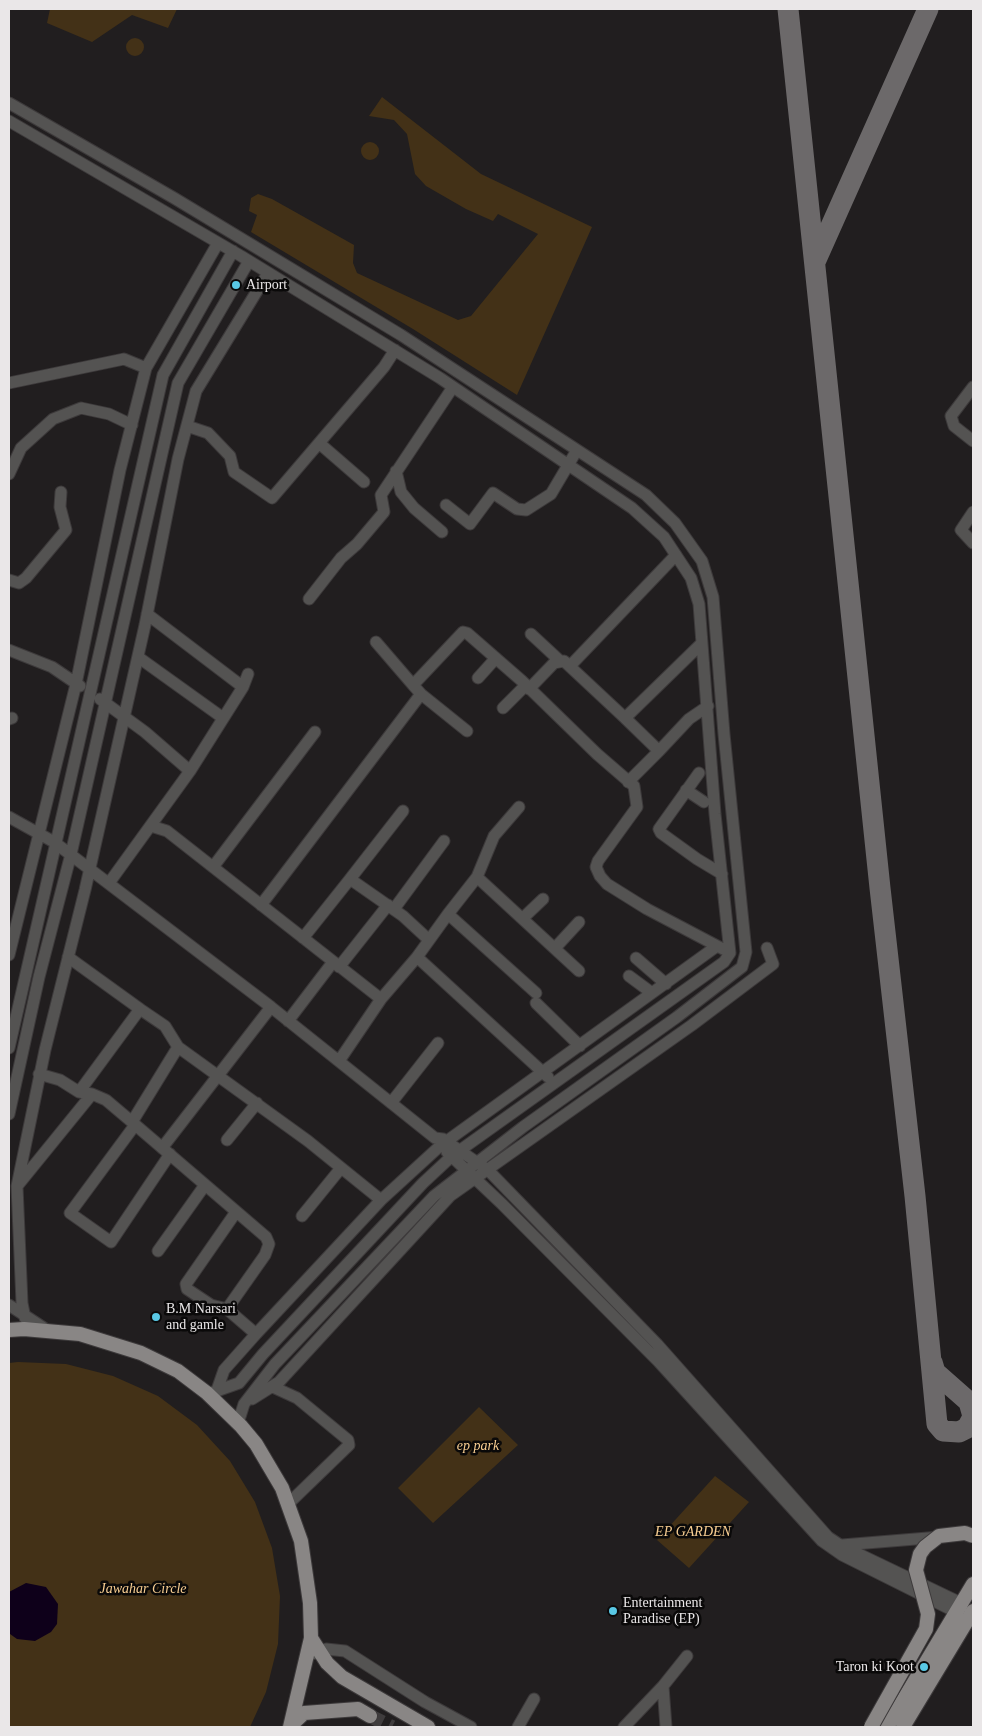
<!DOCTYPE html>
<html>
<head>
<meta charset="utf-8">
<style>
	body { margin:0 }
	#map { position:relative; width:982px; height:1736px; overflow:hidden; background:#211e1f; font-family:"Times New Roman",serif }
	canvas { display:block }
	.frame { position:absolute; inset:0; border:10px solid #eae7e8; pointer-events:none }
</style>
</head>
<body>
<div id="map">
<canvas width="982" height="1736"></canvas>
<div class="frame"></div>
</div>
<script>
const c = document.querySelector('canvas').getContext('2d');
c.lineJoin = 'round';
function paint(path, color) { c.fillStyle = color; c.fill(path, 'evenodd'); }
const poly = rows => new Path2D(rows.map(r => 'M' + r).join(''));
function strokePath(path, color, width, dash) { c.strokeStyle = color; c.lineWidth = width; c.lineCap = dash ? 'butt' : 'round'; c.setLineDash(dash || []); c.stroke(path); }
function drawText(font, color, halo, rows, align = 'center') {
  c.font = font + ' "Times New Roman",serif'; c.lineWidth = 5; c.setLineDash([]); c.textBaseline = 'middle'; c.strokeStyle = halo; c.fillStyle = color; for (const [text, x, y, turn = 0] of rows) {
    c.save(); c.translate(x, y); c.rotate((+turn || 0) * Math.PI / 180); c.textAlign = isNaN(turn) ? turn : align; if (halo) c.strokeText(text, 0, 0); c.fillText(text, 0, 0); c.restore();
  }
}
const green = poly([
	[50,9,177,9,168,28,132,15,92,42,47,23],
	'126 47a9 9 0 1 1 18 0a9 9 0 1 1-18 0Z',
	[382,97,481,174,592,227,517,395,413,329,251,232,257,215,249,211,251,198,258,194,272,199,354,245,353,263,357,273,458,320,471,316,538,234,498,214,493,221,466,209,426,186,415,174,407,134,394,120,369,116],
	'361 151a9 9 0 1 1 18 0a9 9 0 1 1-18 0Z',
	[18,1362,66,1364,113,1376,158,1396,197,1425,230,1461,255,1502,272,1548,280,1596,278,1644,266,1692,250,1727,9,1727,9,1363],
	[479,1407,518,1445,433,1523,398,1488],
	[715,1476,749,1502,689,1568,657,1540]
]);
const water = poly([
	[26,1583,46,1587,58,1604,57,1624,51,1632,35,1641,17,1639,10,1634,9,1629,9,1592]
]);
const taxiway = poly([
	[788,9,880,888,915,1196,937,1424,943,1431,959,1432,967,1428,973,1417],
	[815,262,928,9],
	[932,1362,935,1372,969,1402,973,1416]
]);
const majorTunnel = poly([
	[370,1716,392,1727]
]);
const minor = poly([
	[9,103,174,198,401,335,646,495,675,523,702,561,713,597,724,734,746,952,742,967,677,1017,523,1127,434,1196,275,1364,244,1404,238,1423],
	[9,121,241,256,440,378,632,508,664,537,691,578,699,604,715,814,730,953,724,962,452,1156,423,1183,263,1354,239,1383,208,1394],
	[9,383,124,359,146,368],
	[973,387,951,416,954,426,973,441],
	[187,426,208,433,230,456,234,472,272,498,384,367,395,350],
	[319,443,364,482],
	[396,471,401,492,414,508,442,532],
	[9,474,21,448,53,419,81,408,109,414,132,425],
	[446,505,470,524,493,493,517,509,526,510,551,494,577,450],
	[973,512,961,530,973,543],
	[9,580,19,583,26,578,66,530,60,507,61,492],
	[309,599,341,558,357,544,384,512,381,495,453,387],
	[147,614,243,687],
	[531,634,559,660],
	[376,642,413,685],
	[702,643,625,718,659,751,689,719,708,706],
	[9,650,52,667,80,686],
	[138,657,223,718],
	[570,666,676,555],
	[478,678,496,658],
	[529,689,554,663,564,661,625,718],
	[100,699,145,732,190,771],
	[503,708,526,685],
	[9,719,12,718],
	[467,731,421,694,413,685,463,632,467,633,522,681,597,754,634,786,637,807,598,861,596,867,600,876,607,884,647,909,723,949],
	[699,773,659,829,661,833,697,859,722,874],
	[628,782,659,751],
	[686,790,704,802],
	[9,817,54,842,271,1007,435,1138,443,1139,488,1170,657,1344,828,1537,840,1545,961,1603],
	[151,826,167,831,381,999,339,1061],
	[213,867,315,732],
	[477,877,579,971],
	[350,879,403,811],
	[109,883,190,771,243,687,248,674],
	[261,905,421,694],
	[394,909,444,841],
	[448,914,477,877,494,836,519,807],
	[523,918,543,899],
	[303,938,350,879,403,916,429,940],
	[555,948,579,922],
	[9,955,76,684,120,470,146,368,218,243],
	[68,957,140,1009],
	[417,957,448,914,536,993],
	[636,958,666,984],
	[339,967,388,905],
	[629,976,652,993],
	[381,999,417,957,548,1077],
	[536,1003,580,1046],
	[288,1021,333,962],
	[178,1047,308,1141,381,1200],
	[9,1048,163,375,233,251],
	[79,1092,140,1009,165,1026,178,1047,132,1122,106,1100,92,1094],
	[391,1103,438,1043],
	[9,1114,39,977,71,854,178,383,249,261],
	[132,1122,266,1237,269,1244,265,1255,227,1309,256,1334],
	[135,1125,70,1213,111,1242,170,1154],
	[227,1140,257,1103],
	[162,1148,271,1007],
	[447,1152,502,1204,659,1362,822,1541,842,1555,956,1612],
	[18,1185,92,1094,79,1092,60,1080,39,1074],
	[302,1216,341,1168],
	[158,1251,205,1185],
	[9,1305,47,1330],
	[227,1309,211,1305,187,1289,186,1284,236,1212],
	[25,1318,22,1303,17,1186,45,1050,85,890,145,625,178,459,196,391,268,273],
	[273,1387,297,1398,348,1440,349,1445,288,1504],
	[216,1393,224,1370,256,1334,381,1200,440,1146,717,946],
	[252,1399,279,1382,450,1196,692,1025,773,964,767,948],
	[842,1545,940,1537],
	[312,1654,326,1649,345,1651,425,1702,471,1727],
	[518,1727,534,1699],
	[624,1727,663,1686],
	[666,1727,663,1686,687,1656]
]);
const major = poly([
	[9,1330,24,1329,80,1334,141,1353,178,1371,207,1393,241,1426,256,1444,282,1488,301,1541,310,1603,311,1638,290,1727],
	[311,1638,327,1663,342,1677,428,1727],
	[291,1725,304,1713,358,1709,370,1716],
	[887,1727,973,1584],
	[903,1727,973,1611]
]);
const majorBridge = poly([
	[871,1727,926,1629,928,1614,916,1570,920,1554,925,1547,939,1536,965,1533,973,1536]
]);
const markers = [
	[236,285,5,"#59c8e5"],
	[156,1317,5,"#59c8e5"],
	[613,1611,5,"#59c8e5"],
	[924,1667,5,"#59c8e5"]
];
const poiNames = [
	["Airport",246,285],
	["B.M Narsari",166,1309],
	["and gamle",166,1325],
	["Entertainment",623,1603],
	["Paradise (EP)",623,1619],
	["Taron ki Koot",914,1667,"right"]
];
const parkNames = [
	["ep park",478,1446],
	["EP GARDEN",693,1532],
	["Jawahar Circle",143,1589]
];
paint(green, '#433117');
paint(water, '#0e001a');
strokePath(taxiway, '#6c696a', 21);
strokePath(majorTunnel, '#3f3c3d', 14, [14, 7]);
strokePath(minor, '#3d3a3b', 13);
strokePath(major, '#3d3a3b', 16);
strokePath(minor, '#545352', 11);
strokePath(major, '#898685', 14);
strokePath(majorBridge, '#3d3a3b', 16, []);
strokePath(majorBridge, '#898685', 14);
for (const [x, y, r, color] of markers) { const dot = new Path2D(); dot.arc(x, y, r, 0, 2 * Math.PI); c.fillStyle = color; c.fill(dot); strokePath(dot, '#0a0909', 2); }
drawText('14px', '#eae7e8', '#0a0909', poiNames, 'left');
drawText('italic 14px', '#f7cd91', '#0a0909', parkNames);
</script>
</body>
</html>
